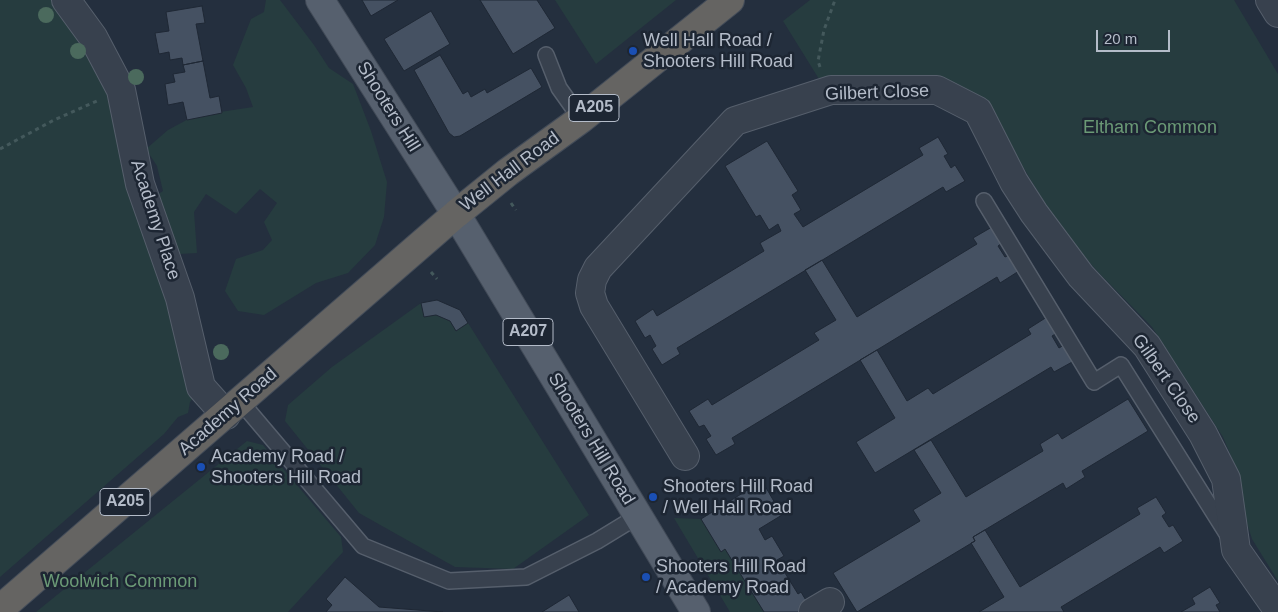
<!DOCTYPE html>
<html>
<head>
<meta charset="utf-8">
<style>
	body { margin:0 }
	#map { position:relative; width:1278px; height:612px; overflow:hidden; background:#242f3e; font-family:Helvetica,sans-serif }
	canvas { display:block }
	.scale { position:absolute; left:1096px; top:30px; width:74px; height:22px; box-sizing:border-box; border:2px solid #b4bcc9; border-top:0; padding-left:6px; font-size:15px; line-height:18px; white-space:nowrap; color:#b4bcc9; -webkit-text-stroke:4px #1d2633; paint-order:stroke }
</style>
</head>
<body>
<div id="map">
<canvas width="1278" height="612"></canvas>
<div class="scale">20 m</div>
</div>
<script>
const c = document.querySelector('canvas').getContext('2d');
c.lineJoin = 'round';
function paint(path, color) { c.fillStyle = color; c.fill(path, 'evenodd'); }
const poly = rows => new Path2D(rows.map(r => 'M' + r).join(''));
function strokePath(path, color, width, dash) { c.strokeStyle = color; c.lineWidth = width; c.lineCap = dash ? 'butt' : 'round'; c.setLineDash(dash || []); c.stroke(path); }
function drawText(font, color, halo, rows, align = 'center') {
  c.font = font + ' Helvetica,sans-serif'; c.lineWidth = 5; c.setLineDash([]); c.textBaseline = 'middle'; c.strokeStyle = halo; c.fillStyle = color; for (const [text, x, y, turn = 0] of rows) {
    c.save(); c.translate(x, y); c.rotate((+turn || 0) * Math.PI / 180); c.textAlign = isNaN(turn) ? turn : align; if (halo) c.strokeText(text, 0, 0); c.fillText(text, 0, 0); c.restore();
  }
}
const green = poly([
	[0,0,55,0,104,74,144,203,163,191,157,166,146,149,168,130,194,116,253,107,246,88,233,65,251,19,264,12,266,0,280,0,314,45,329,68,353,84,371,131,387,182,384,217,375,245,348,273,316,283,264,315,238,311,225,291,236,259,263,250,272,240,264,222,277,203,260,189,236,214,206,194,194,212,197,253,179,254,194,397,190,402,188,413,178,417,164,434,0,577],
	[555,0,676,0,596,64],
	[810,0,1234,0,1278,74,1278,581,1252,539,1246,520,1234,463,1223,437,1152,327,1098,272,1059,228,985,102,969,90,906,75,819,79,783,21],
	[421,303,424,317,436,315,450,321,456,331,468,323,589,515,513,569,455,567,359,513,285,421,288,405,332,367],
	[247,441,263,445,341,537,343,552,288,612,36,612],
	[674,518,701,519,721,552,725,549,764,612,730,612]
]);
const building = poly([
	[362,0,398,0,371,16,362,0],
	[480,0,537,0,555,28,513,54,480,0],
	[202,6,205,23,196,24,203,61,183,65,182,58,170,60,169,52,159,54,155,33,169,31,166,12,202,6],
	[431,11,450,44,404,71,384,39,431,11],
	[440,55,463,94,468,91,471,97,485,89,487,93,531,68,542,87,460,136,454,137,449,133,414,70,440,55],
	[203,61,210,98,219,96,222,113,187,120,183,102,168,105,165,84,175,82,173,74,185,72,183,65,203,61],
	[938,137,948,154,944,156,951,168,955,165,965,181,946,192,943,187,677,348,680,354,662,365,652,349,656,346,650,335,645,338,635,321,653,309,657,316,764,251,760,243,781,231,778,224,769,230,760,215,756,217,725,166,767,141,798,191,792,195,801,210,794,214,803,227,923,155,919,148,938,137],
	[992,227,1002,243,998,246,1005,257,1009,255,1019,271,1000,283,997,277,732,438,735,444,716,455,706,439,711,436,704,425,699,427,689,411,708,399,712,405,819,340,814,333,836,320,805,270,822,260,857,317,977,244,973,238,992,227],
	[437,300,460,310,468,323,456,331,450,321,436,315,424,317,421,303,437,300],
	[1047,317,1057,333,1052,336,1059,348,1064,345,1074,361,1054,372,1051,367,875,473,856,442,895,418,860,360,877,350,907,401,928,388,933,394,1031,334,1028,329,1047,317],
	[1128,399,1148,431,1082,471,1085,477,1066,489,1063,483,973,537,975,541,857,612,833,573,920,521,913,510,941,493,914,450,931,440,966,497,1043,451,1040,444,1058,433,1062,439,1128,399],
	[762,481,782,515,759,529,765,540,772,536,784,556,777,560,798,594,801,592,813,612,764,612,725,549,721,552,701,519,762,481],
	[1156,497,1166,513,1162,516,1169,527,1173,525,1183,541,1164,553,1160,547,1061,607,1064,612,979,612,1004,597,971,543,975,541,973,537,985,530,1020,587,1140,514,1137,508,1156,497],
	[345,577,379,607,443,612,326,612,332,605,326,599,345,577],
	[1210,587,1220,603,1216,605,1220,612,1181,612,1195,604,1192,598,1210,587],
	[569,595,579,612,542,612,569,595]
]);
const path = poly([
	[820,67,818,61,824,30,835,0],
	[0,149,54,120,97,101],
	[511,203,516,210],
	[431,272,437,279]
]);
const service = poly([
	[546,55,559,88,581,119],
	[984,201,1094,382,1121,365,1229,537],
	[241,402,363,546,449,581,526,577,597,541,638,516]
]);
const minor = poly([
	[66,0,93,37,121,90,140,184,180,298,201,387,226,415],
	[685,456,594,306,590,293,592,280,598,268,735,121,831,90,937,90,978,111,1014,182,1034,213,1081,276,1147,346,1203,434,1226,479,1236,550,1278,610],
	[813,612,830,602]
]);
const tertiary = poly([
	[1270,0,1278,13]
]);
const primary = poly([
	[320,0,456,214,696,612]
]);
const trunk = poly([
	[0,609,456,214,508,172,581,119,730,0]
]);
const trees = [
	[46,15],
	[78,51],
	[136,77],
	[221,352]
];
const markers = [
	[633,51,5,"#1a4fb4"],
	[201,467,5,"#1a4fb4"],
	[653,497,5,"#1a4fb4"],
	[646,577,5,"#1a4fb4"]
];
const shields = [
	[594,108,50],
	[528,332,50],
	[125,502,50]
];
const shieldNames = [
	["A205",594,108],
	["A207",528,332],
	["A205",125,502]
];
const poiNames = [
	["Well Hall Road /",643,41],
	["Shooters Hill Road",643,62],
	["Academy Road /",211,457],
	["Shooters Hill Road",211,478],
	["Shooters Hill Road",663,487],
	["/ Well Hall Road",663,508],
	["Shooters Hill Road",656,567],
	["/ Academy Road",656,588]
];
const streetNames = [
	["Gilbert Close",877,93,-2],
	["Shooters Hill",388,107,58],
	["Well Hall Road",510,172,-37],
	["Academy Place",155,220,72],
	["Gilbert Close",1166,379,55],
	["Academy Road",228,412,-41],
	["Shooters Hill Road",591,439,59]
];
const parkNames = [
	["Eltham Common",1150,128],
	["Woolwich Common",120,582]
];
paint(green, '#263c3f');
paint(building, '#455162');
strokePath(building, '#1f2835', 1);
strokePath(service, '#565f6c', 18);
strokePath(minor, '#565f6c', 30);
strokePath(tertiary, '#565f6c', 30);
strokePath(primary, '#414a57', 30);
strokePath(trunk, '#434c59', 30);
strokePath(path, '#44595c', 3, [4, 4]);
strokePath(service, '#38414e', 15);
strokePath(minor, '#38414e', 28);
strokePath(tertiary, '#38414e', 28);
strokePath(primary, '#56606e', 28);
strokePath(trunk, '#656462', 28);
c.fillStyle = '#4b6a5d';
for (const [x, y] of trees) { c.beginPath(); c.arc(x, y, 8, 0, 2 * Math.PI); c.fill(); }
for (const [x, y, r, color] of markers) { const dot = new Path2D(); dot.arc(x, y, r, 0, 2 * Math.PI); c.fillStyle = color; c.fill(dot); strokePath(dot, '#1d2633', 2); }
for (const [x, y, w] of shields) { const box = new Path2D(); box.roundRect(x - w / 2, y - 13.5, w, 27, 4); c.fillStyle = '#1d2633'; c.fill(box); strokePath(box, '#b4bcc9', 1); }
drawText('bold 16px', '#b4bcc9', null, shieldNames);
drawText('18px', '#b4bcc9', '#1d2633', poiNames, 'left');
drawText('18px', '#b4bcc9', '#1d2633', streetNames);
drawText('18px', '#6b9a76', '#1d2633', parkNames);
</script>
</body>
</html>
